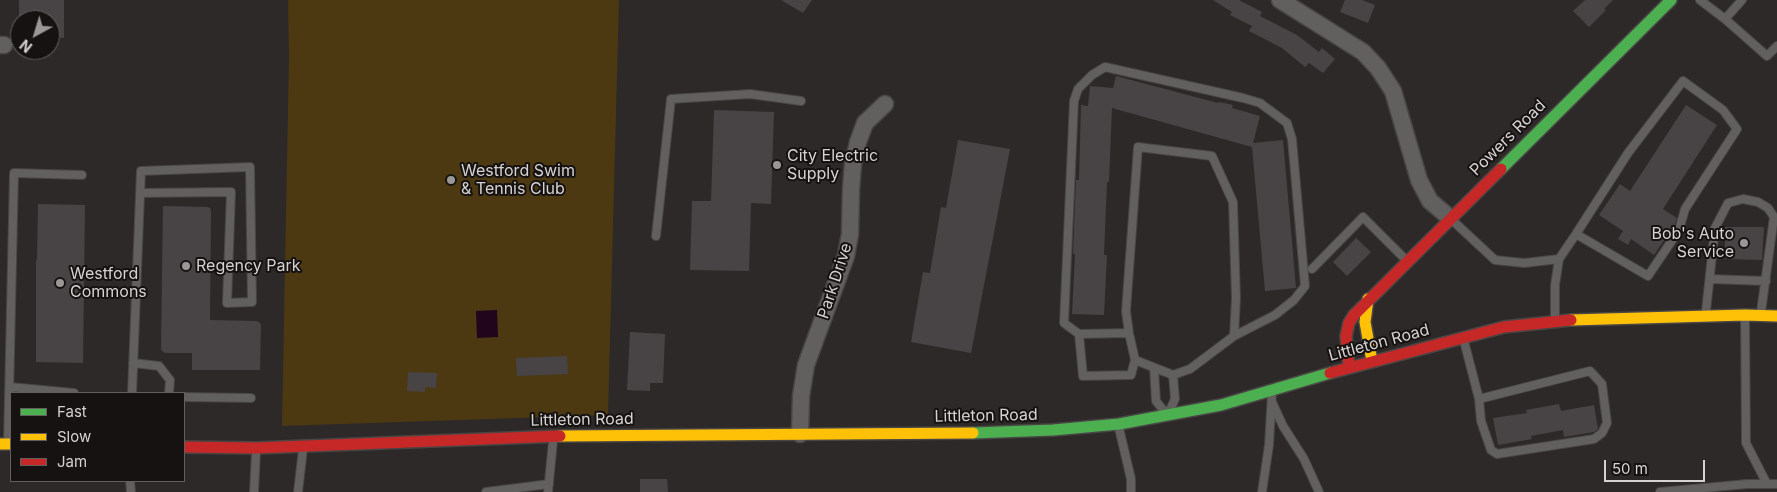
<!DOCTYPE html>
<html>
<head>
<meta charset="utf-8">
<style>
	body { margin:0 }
	#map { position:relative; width:1777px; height:492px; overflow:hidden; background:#2d2929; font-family:Inter,sans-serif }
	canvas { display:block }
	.legend { position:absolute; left:10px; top:392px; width:175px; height:90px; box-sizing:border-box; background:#151211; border:1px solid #635f5e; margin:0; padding:6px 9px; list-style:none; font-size:15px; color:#d7d2d2 }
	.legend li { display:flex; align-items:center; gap:10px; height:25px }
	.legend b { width:25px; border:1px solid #635f5e }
	.north { position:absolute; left:10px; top:10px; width:50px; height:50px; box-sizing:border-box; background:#151211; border:1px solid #635f5e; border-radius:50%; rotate:219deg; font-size:14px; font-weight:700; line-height:20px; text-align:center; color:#d7d2d2 }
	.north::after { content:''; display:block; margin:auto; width:18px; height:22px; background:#9c9797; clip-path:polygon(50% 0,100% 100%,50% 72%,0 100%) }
	.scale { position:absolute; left:1604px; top:460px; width:101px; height:22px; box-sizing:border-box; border:2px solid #d7d2d2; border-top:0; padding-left:6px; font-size:15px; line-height:18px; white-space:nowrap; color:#d7d2d2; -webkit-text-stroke:4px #151211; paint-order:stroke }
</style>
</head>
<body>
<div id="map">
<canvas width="1777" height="492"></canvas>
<ul class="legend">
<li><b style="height:6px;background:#4caf50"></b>Fast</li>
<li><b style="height:6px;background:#ffc107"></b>Slow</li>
<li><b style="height:6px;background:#c62828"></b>Jam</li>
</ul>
<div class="north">N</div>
<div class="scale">50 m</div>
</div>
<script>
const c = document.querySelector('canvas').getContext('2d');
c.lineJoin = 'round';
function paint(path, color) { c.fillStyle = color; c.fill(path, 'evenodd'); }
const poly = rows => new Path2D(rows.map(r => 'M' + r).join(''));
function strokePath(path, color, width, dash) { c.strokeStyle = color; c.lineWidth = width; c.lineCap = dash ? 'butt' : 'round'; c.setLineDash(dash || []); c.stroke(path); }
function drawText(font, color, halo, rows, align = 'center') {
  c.font = font + ' Inter,sans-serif'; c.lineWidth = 4; c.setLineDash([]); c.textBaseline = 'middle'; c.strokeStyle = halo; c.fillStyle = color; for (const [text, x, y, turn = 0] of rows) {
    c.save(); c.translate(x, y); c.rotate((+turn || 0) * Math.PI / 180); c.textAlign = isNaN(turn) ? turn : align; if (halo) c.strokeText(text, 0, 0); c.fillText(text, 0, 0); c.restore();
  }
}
const green = poly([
	[288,0,619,0,608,415,282,426,289,57]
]);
const water = poly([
	[497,310,498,337,477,338,476,311]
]);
const building = poly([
	[19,0,64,0,64,38,50,37,50,20,19,20],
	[781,0,812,0,803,13],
	[1213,0,1239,0,1262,12,1260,16,1297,35,1319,52,1322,48,1335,59,1323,73,1309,63,1305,67,1282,48,1249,31,1252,26,1230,15,1232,12],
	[1345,0,1362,0,1375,5,1368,23,1340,12],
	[1585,0,1613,0,1604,9,1606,10,1589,27,1573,11],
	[1116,76,1218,103,1219,102,1233,105,1232,108,1260,116,1253,143,1283,140,1296,288,1265,291,1252,147,1112,108,1109,182,1107,182,1104,255,1107,255,1104,315,1072,314,1075,254,1073,254,1076,180,1079,180,1081,105,1088,106,1090,86,1113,88],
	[1686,105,1717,125,1663,209,1677,218,1675,224,1654,255,1631,239,1628,245,1618,239,1623,231,1599,215,1620,184,1630,191],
	[714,110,774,112,771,204,751,203,749,271,690,270,692,201,711,201],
	[958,140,1010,149,971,353,911,342,923,272,930,273,941,207,946,208],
	[38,204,85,205,83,363,36,362,36,260,37,260],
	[163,206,207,207,210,208,211,211,210,320,257,321,260,323,261,325,260,370,192,370,192,353,165,353,162,351,161,348],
	[1725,227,1764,227,1762,260,1725,259],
	[1356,238,1371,252,1347,276,1333,262],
	[630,332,665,334,663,383,650,383,650,391,627,390],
	[567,356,568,374,517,376,516,358],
	[408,372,437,373,436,388,425,387,425,392,407,391],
	[1559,404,1561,411,1594,405,1598,429,1594,432,1564,437,1563,430,1531,436,1532,439,1498,445,1493,418,1527,413,1526,410],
	[640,479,667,479,668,492,640,492]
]);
const lane = poly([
	[1700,0,1725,19,1767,56,1777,46],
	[1725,19,1742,0],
	[1138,147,1212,156,1233,202,1236,298,1234,336,1190,369,1173,375,1135,360,1129,333,1126,311,1138,147],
	[1452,220,1495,260,1524,263,1559,259],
	[656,236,671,99,750,94,801,101],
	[1312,269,1363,217,1406,260],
	[1710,279,1766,281],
	[1706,311,1715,228,1728,203,1743,199,1758,202,1768,208,1774,217,1761,312],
	[1745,317,1746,443,1767,484],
	[1555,319,1555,285,1559,259,1576,234,1628,153,1683,81,1723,110,1737,129,1685,209,1679,230,1648,276,1576,234],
	[1129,333,1079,334,1083,376,1131,375,1135,360],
	[1079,334,1064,323,1074,101,1078,89,1092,75,1105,67,1243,98,1260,103,1287,123,1292,139,1305,286,1294,300,1275,315,1234,336],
	[1464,341,1479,399,1590,371,1602,384,1607,423,1602,433,1594,439,1497,454,1491,450,1481,421,1479,399],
	[133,363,159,366,170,380,169,393],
	[1154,368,1156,401,1164,411],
	[10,387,74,393],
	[132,393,141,171,250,167,252,302,227,303,231,192,140,193],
	[184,397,251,398],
	[1272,402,1283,426,1304,459,1319,492],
	[1170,410,1175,399,1173,375],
	[1119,428,1131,479,1131,492],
	[8,442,14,173,82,175],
	[130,481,131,492],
	[254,492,256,452],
	[298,492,303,449],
	[486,492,549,484],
	[548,492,553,441],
	[1262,492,1269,445,1272,393],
	[1660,492,1747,484,1777,484]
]);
const street = poly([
	[1280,0,1363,52,1378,68,1393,91,1419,180,1430,201,1450,218],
	[0,45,4,45],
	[800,434,801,396,806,365,846,256,850,234,851,189,853,164,858,142,865,123,885,104]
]);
const fast = poly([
	[1501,169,1671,0],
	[973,433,1053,430,1119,424,1221,405,1330,373]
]);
const slow = poly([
	[1368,299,1365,322,1372,361],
	[1571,320,1745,315,1777,316],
	[560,436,973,433],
	[0,444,11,444]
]);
const jam = poly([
	[1349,367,1346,336,1349,323,1354,315,1501,169],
	[1330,373,1504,327,1571,320],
	[184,447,256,448,560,436]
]);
const markers = [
	[777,165,5,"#9c9797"],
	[451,180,5,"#9c9797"],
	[1744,243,5,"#9c9797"],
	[186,266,5,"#9c9797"],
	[60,283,5,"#9c9797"]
];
const streetNames = [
	["Powers Road",1508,138,-45],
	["Park Drive",835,281,-72],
	["Littleton Road",1379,343,-15],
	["Littleton Road",986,416,-1],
	["Littleton Road",582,420,-1]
];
const poiNames = [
	["City Electric",787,156],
	["Supply",787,174],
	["Westford Swim",461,171],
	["& Tennis Club",461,189],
	["Bob's Auto",1734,234,"right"],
	["Service",1734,252,"right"],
	["Regency Park",196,266],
	["Westford",70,274],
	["Commons",70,292]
];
paint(green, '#4c3912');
paint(water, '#21051d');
paint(building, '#484445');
strokePath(lane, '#484544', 10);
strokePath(street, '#484544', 19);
strokePath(fast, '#484544', 14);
strokePath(slow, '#484544', 14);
strokePath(jam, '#484544', 14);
strokePath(lane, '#625f5f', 8);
strokePath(street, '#625f5f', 16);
strokePath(fast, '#4caf50', 11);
strokePath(slow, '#ffc107', 11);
strokePath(jam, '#c62828', 11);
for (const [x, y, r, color] of markers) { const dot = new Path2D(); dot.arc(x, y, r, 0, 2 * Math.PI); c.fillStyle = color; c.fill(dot); strokePath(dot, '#151211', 2); }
drawText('16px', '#d7d2d2', '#151211', streetNames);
drawText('16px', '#d7d2d2', '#151211', poiNames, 'left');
</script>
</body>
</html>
